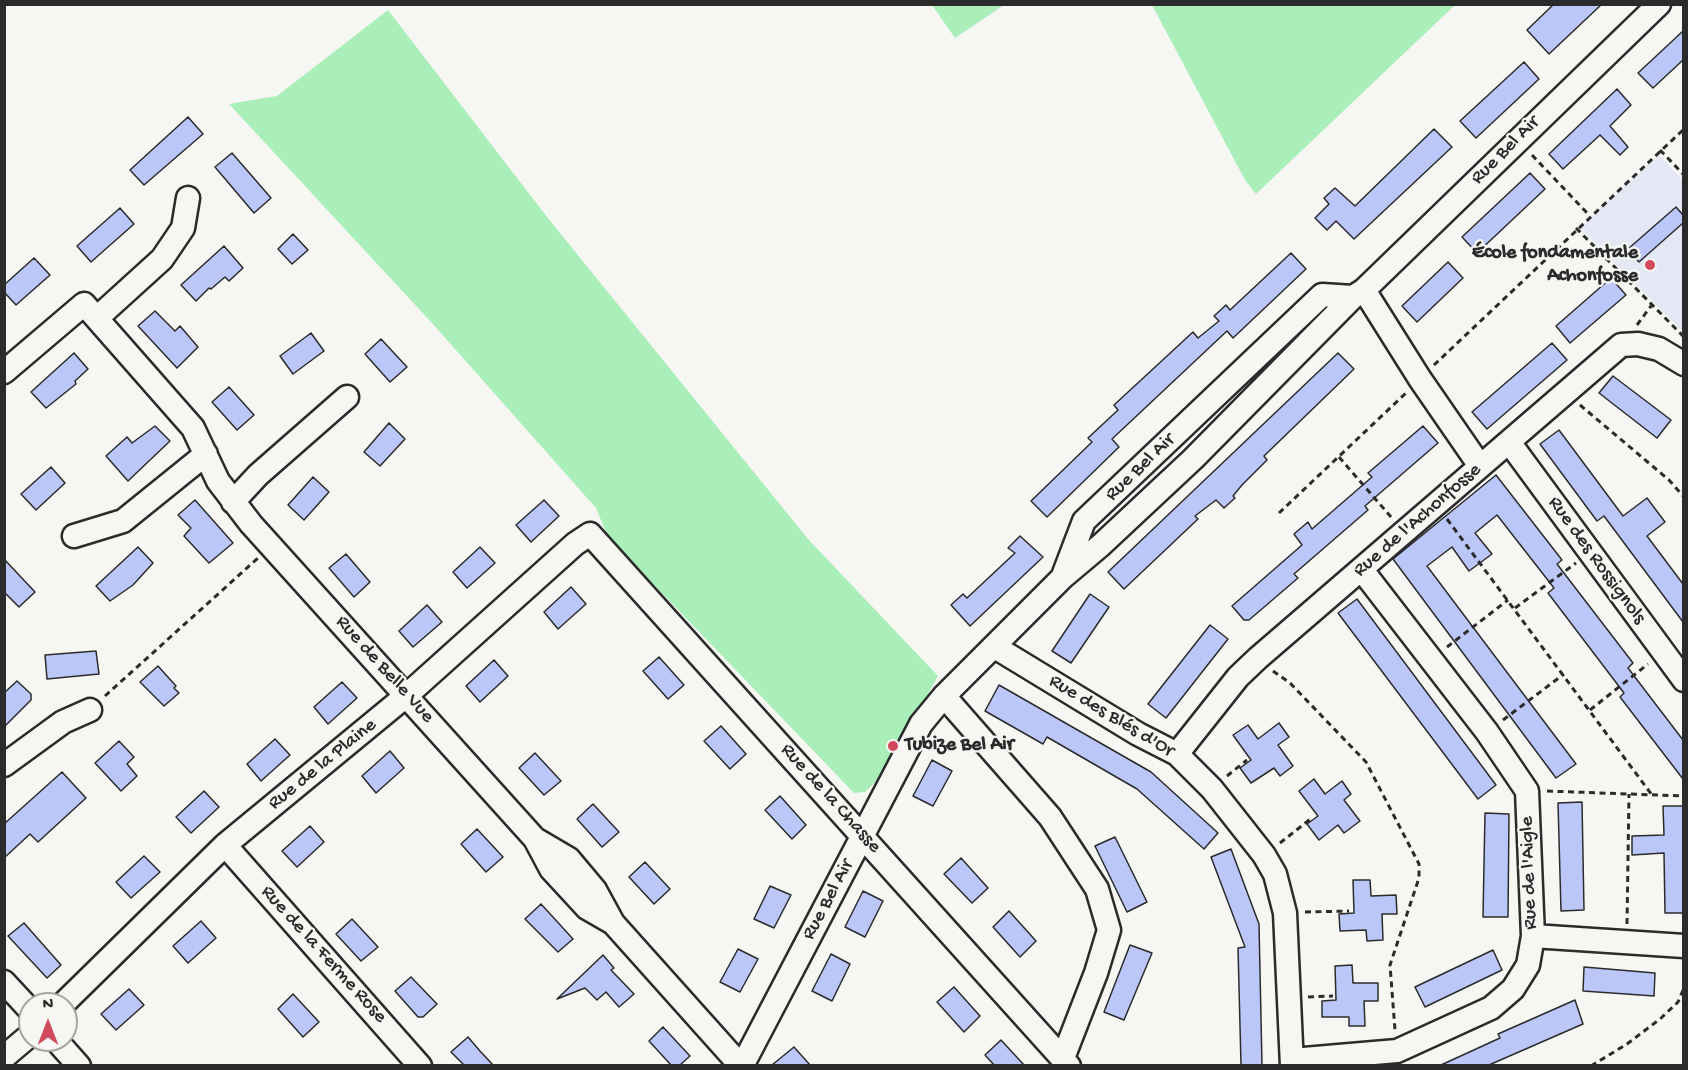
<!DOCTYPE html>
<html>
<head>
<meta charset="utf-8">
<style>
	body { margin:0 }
	#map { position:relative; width:1688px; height:1070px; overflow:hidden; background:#f6f6f2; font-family:"Gochi Hand",sans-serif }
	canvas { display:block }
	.frame { position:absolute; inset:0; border:6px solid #2b2b2b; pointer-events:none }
	.north { position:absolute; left:18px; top:992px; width:60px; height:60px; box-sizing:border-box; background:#f6f6f2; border:2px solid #a5a5a2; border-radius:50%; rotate:0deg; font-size:16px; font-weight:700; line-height:24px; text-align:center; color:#2b2b2b }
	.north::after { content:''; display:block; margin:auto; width:21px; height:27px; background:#d1495b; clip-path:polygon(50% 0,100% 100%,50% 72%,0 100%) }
</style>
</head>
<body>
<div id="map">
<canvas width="1688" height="1070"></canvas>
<div class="frame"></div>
<div class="north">N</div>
</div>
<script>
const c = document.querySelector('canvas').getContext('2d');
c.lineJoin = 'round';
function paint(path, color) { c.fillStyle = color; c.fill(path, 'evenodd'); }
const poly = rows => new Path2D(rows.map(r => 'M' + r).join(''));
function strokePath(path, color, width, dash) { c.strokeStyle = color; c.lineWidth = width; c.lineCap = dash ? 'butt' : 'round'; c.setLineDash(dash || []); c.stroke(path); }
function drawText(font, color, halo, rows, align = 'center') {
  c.font = font + ' "Gochi Hand",sans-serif'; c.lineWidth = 4.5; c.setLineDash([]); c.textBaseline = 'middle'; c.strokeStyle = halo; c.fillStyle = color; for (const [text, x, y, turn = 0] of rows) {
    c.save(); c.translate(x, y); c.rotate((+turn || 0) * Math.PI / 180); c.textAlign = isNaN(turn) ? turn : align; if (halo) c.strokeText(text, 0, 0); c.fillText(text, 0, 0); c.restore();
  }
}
const built = poly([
	[1659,155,1683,180,1683,332,1580,228]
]);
const green = poly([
	[932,5,1004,5,955,38],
	[1152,5,1455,5,1256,194,1245,180],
	[388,10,547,217,808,539,938,676,883,775,865,792,854,793,608,537,596,508,432,323,229,104,277,96]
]);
const building = poly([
	[1554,4,1602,4,1549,54,1527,30,1554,4],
	[1683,31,1683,60,1653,88,1638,73,1683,31],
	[1524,62,1539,79,1476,138,1460,121,1524,62],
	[1617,89,1631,105,1610,126,1628,147,1620,155,1600,135,1563,169,1549,154,1617,89],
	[188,117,203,134,144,185,130,170,188,117],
	[1434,129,1452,147,1354,239,1336,221,1327,230,1315,218,1329,204,1324,198,1335,188,1355,206,1434,129],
	[232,153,271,198,254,213,215,167,232,153],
	[1530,173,1545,189,1477,253,1462,237,1530,173],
	[1676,207,1683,215,1683,223,1639,262,1628,249,1676,207],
	[120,208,134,224,91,262,77,246,120,208],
	[293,234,308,250,292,264,278,249,293,234],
	[224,246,243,268,229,281,225,277,211,289,209,288,196,301,181,285,224,246],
	[1291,253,1306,269,1233,338,1227,331,1112,439,1119,447,1047,517,1031,501,1092,442,1088,438,1118,410,1114,405,1193,332,1198,338,1219,321,1214,316,1226,305,1230,310,1291,253],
	[34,258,50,275,16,305,4,292,4,285,34,258],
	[1448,262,1463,278,1417,322,1402,306,1448,262],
	[1611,278,1626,295,1570,343,1556,326,1611,278],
	[155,311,175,331,180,326,198,347,177,368,138,326,155,311],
	[311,333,324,351,293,374,280,356,311,333],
	[381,339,407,367,390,382,365,354,381,339],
	[1552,343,1567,360,1487,429,1472,412,1552,343],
	[74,353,88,369,75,381,76,384,46,408,31,392,74,353],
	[1338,353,1354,369,1264,456,1267,460,1242,485,1233,496,1235,498,1224,508,1216,500,1195,516,1198,519,1124,589,1108,572,1338,353],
	[1613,376,1671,420,1657,438,1599,393,1613,376],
	[229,387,254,415,237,430,212,402,229,387],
	[389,423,405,439,380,466,364,452,389,423],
	[155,426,170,441,128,481,106,456,127,437,132,443,155,426],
	[1423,426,1438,443,1365,506,1368,510,1294,574,1298,578,1249,620,1244,620,1232,606,1302,545,1294,534,1308,522,1312,529,1372,477,1368,473,1423,426],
	[1559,430,1623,516,1647,498,1665,522,1647,536,1683,584,1683,622,1604,516,1597,521,1540,444,1559,430],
	[51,467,65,483,36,510,21,494,51,467],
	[1496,475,1562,560,1557,564,1633,663,1628,668,1683,740,1683,779,1620,697,1624,693,1548,593,1554,588,1497,515,1475,533,1492,554,1469,571,1452,547,1427,566,1576,764,1556,778,1393,559,1496,475],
	[313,477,329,492,304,520,288,505,313,477],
	[195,500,233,543,209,563,184,536,191,528,178,515,195,500],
	[544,500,559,516,531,542,516,525,544,500],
	[1020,536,1043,557,970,626,951,605,963,594,967,598,1015,553,1008,548,1020,536],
	[138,547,153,563,133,585,110,601,96,586,138,547],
	[480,547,495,563,467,588,453,572,480,547],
	[346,554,370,582,354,597,329,568,346,554],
	[4,559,35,592,19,607,4,592,4,559],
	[571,587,586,604,558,629,544,612,571,587],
	[1090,594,1109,607,1071,663,1052,651,1090,594],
	[1357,599,1496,785,1478,799,1338,613,1357,599],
	[427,605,442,622,413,647,399,631,427,605],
	[1210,625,1228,639,1166,718,1148,704,1210,625],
	[96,651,99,674,47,679,45,655,96,651],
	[659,657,684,685,668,699,643,671,659,657],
	[494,660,508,676,480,702,466,686,494,660],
	[158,666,176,686,174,688,179,693,164,706,140,682,158,666],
	[17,681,31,694,31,700,4,727,4,693,17,681],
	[342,682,357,698,328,724,314,707,342,682],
	[999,685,1151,772,1218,833,1204,849,1137,789,1047,737,1043,744,985,711,999,685],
	[1279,723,1289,737,1278,745,1293,766,1280,776,1274,768,1251,783,1240,768,1251,760,1233,735,1248,725,1258,739,1279,723],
	[721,726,746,754,730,769,704,741,721,726],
	[275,739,290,755,261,781,247,764,275,739],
	[119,741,134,757,127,764,137,776,121,791,95,763,119,741],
	[390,751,404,768,376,793,362,776,390,751],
	[535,753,561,781,544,795,519,768,535,753],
	[932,760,952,771,933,806,913,796,932,760],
	[62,772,86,798,38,842,30,834,4,858,4,824,62,772],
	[1314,779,1325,794,1342,781,1351,794,1344,800,1360,821,1344,833,1338,825,1319,840,1307,824,1318,816,1299,791,1314,779],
	[204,791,219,807,191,833,176,817,204,791],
	[780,796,806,825,792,839,765,810,780,796],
	[1582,802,1584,910,1561,911,1558,803,1582,802],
	[593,804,619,832,602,847,577,819,593,804],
	[1663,806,1683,806,1683,913,1665,913,1664,853,1632,855,1632,836,1664,835,1663,806],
	[1485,813,1509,814,1508,917,1483,917,1485,813],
	[310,826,324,842,297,867,282,851,310,826],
	[477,829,503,857,486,872,461,844,477,829],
	[1115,837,1147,902,1127,912,1095,846,1115,837],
	[1231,849,1259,924,1262,1065,1241,1065,1238,948,1245,947,1211,857,1231,849],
	[144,856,160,872,131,898,116,882,144,856],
	[961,858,988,888,972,903,944,874,961,858],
	[645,862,670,889,654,904,629,877,645,862],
	[1353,880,1370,880,1371,896,1396,895,1397,914,1382,914,1383,940,1367,941,1366,930,1340,931,1339,914,1354,913,1353,880],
	[770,886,791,895,774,928,754,919,770,886],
	[863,891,883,901,865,937,845,927,863,891],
	[541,904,573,939,558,952,525,919,541,904],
	[1009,911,1036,941,1020,957,993,927,1009,911],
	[352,919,378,947,361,961,336,934,352,919],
	[201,921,216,938,188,963,173,946,201,921],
	[24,923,61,965,47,978,8,936,24,923],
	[1130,945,1152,953,1124,1020,1104,1012,1130,945],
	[738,949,758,959,740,992,720,982,738,949],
	[1493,950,1502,970,1425,1007,1415,987,1493,950],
	[831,954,850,964,832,1001,812,991,831,954],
	[603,955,614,968,611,970,634,994,619,1007,606,992,597,1000,585,988,557,999,603,955],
	[1352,965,1353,983,1378,983,1378,1001,1364,1001,1365,1026,1349,1026,1349,1017,1322,1017,1322,1001,1336,1000,1335,966,1352,965],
	[1584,967,1655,973,1654,996,1583,991,1584,967],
	[411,977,437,1004,423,1017,418,1017,395,991,411,977],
	[954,987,980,1016,964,1032,937,1002,954,987],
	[129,989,144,1005,116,1030,101,1014,129,989],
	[293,994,319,1022,303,1037,278,1009,293,994],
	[1575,1000,1583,1024,1489,1065,1441,1065,1500,1038,1498,1034,1575,1000],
	[663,1027,690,1056,680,1065,671,1065,649,1041,663,1027],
	[468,1037,480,1051,493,1065,464,1065,451,1052,468,1037],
	[1001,1040,1024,1065,994,1065,985,1055,1001,1040],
	[794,1047,810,1065,772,1065,794,1047]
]);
const path = poly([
	[1660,150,1684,175],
	[1532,155,1589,215],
	[1576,228,1684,337],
	[1637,325,1651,306],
	[1434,365,1684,129],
	[1580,405,1669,480,1684,497],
	[1339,457,1391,517],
	[1279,513,1406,393],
	[1447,519,1652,795],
	[1515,608,1576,563],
	[1447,647,1508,600],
	[1273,671,1290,683,1366,762,1419,864,1419,878,1390,965,1395,1030],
	[105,696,258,558],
	[1590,710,1648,664],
	[1503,720,1564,674],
	[1227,776,1247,760],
	[1547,791,1684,796],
	[1280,843,1313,817],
	[1305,912,1349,911],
	[1627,924,1629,794],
	[1308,997,1333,996],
	[1591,1066,1627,1044,1660,1019,1678,1002,1684,988]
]);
const minor = poly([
	[1364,290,1420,379,1480,466],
	[97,318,162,259,183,228,188,198],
	[4,372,84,304,193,428,218,481,251,524,535,839],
	[1509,442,1684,680],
	[233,502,258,475,347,397],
	[74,536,123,521,206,454],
	[1063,576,1084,521,1322,295,1353,297],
	[995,647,1138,734,1177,754,1212,789,1264,855,1275,874,1285,913,1292,1066],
	[944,696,1050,817,1097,889,1109,930,1096,973,1063,1058],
	[1177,754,1238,677,1258,658,1621,345,1638,344,1659,349,1684,364],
	[4,765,63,722,90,710],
	[225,845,420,1066],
	[613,923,587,908,551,869,535,839,569,859,595,890,613,923,741,1066],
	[1533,936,1684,946],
	[4,982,30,1010],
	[63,1004,225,845,407,695,575,544,590,534,1069,1066],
	[56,1040,79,1066],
	[4,1057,30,1035],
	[1292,1060,1397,1051,1491,1008,1513,989,1528,965,1533,936,1527,791,1487,732,1362,570],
	[742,1066,921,724,944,696,1063,577,1101,545,1193,459,1353,297,1364,290,1659,4]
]);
const markers = [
	[1650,265,6,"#d1495b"],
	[893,746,6,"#d1495b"]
];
const streetNames = [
	["Rue Bel Air",1506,151,-45],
	["Rue Bel Air",1141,468,-44],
	["Rue de l'Achonfosse",1418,521,-41],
	["Rue des Rossignols",1596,561,54],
	["Rue de Belle Vue",384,670,48],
	["Rue des Blés d'Or",1111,717,31],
	["Rue de la Plaine",323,765,-39],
	["Rue de la Chasse",830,799,48],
	["Rue de l'Aigle",1530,873,-92],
	["Rue Bel Air",829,900,-62],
	["Rue de la Ferme Rose",323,955,48]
];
const poiNames = [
	["École fondamentale",1638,254],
	["Achonfosse",1638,277],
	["Tubize Bel Air",905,746,"left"]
];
paint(built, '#e4e8f4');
paint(green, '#aaeeb9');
paint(building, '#bbc7f8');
strokePath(building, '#2b2b2b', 1.5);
strokePath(minor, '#2b2b2b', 27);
strokePath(path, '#2b2b2b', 3, [6, 4.5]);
strokePath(minor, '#f6f6f2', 22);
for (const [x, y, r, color] of markers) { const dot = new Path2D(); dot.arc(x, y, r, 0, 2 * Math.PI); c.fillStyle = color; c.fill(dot); strokePath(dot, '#f6f6f2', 2); }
drawText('20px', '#2b2b2b', '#f6f6f2', streetNames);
drawText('bold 20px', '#2b2b2b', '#f6f6f2', poiNames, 'right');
</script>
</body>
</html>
